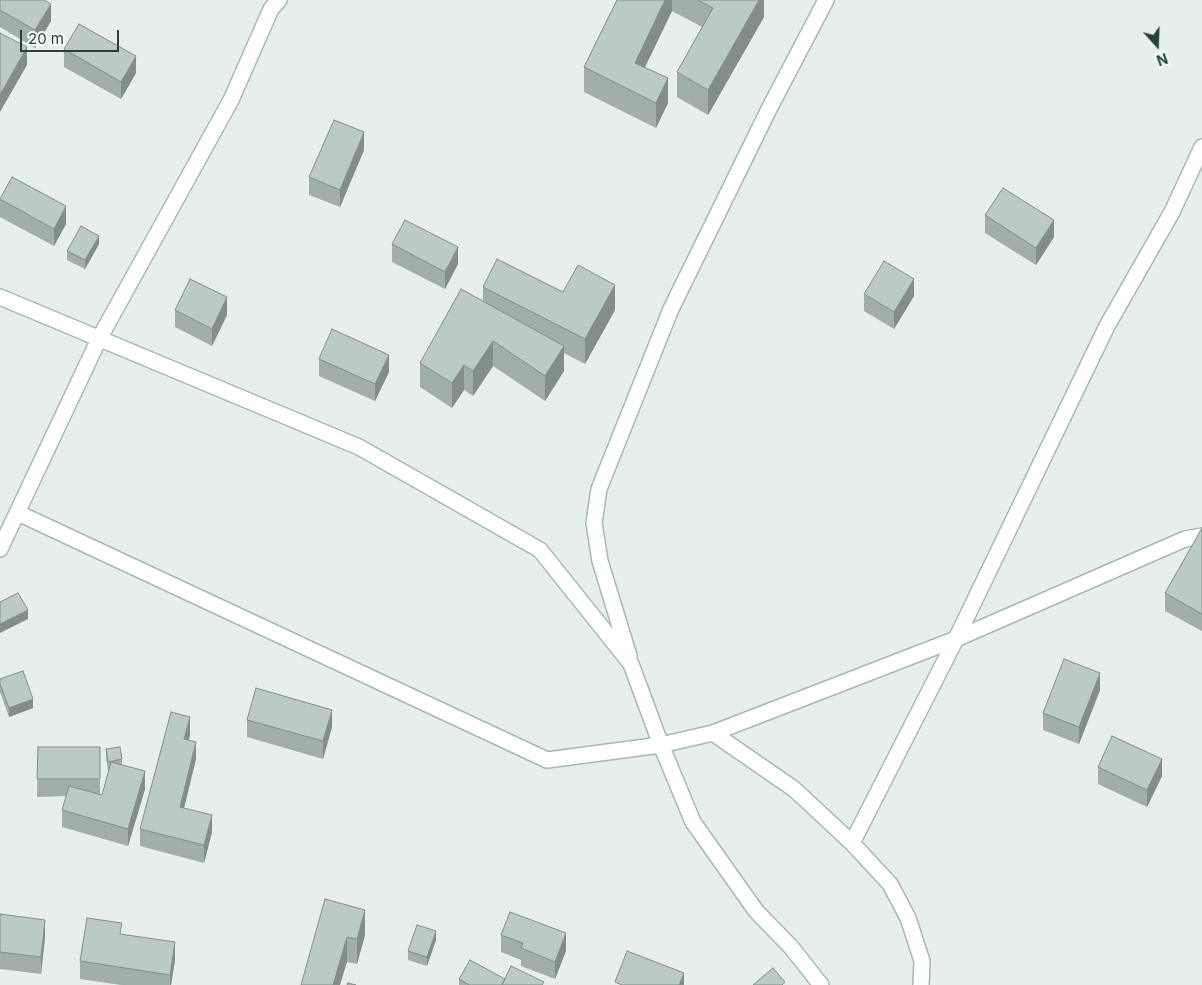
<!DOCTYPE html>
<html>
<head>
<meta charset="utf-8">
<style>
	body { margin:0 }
	#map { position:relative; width:1202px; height:985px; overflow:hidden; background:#e6efeb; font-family:Inter,sans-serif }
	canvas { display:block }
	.north { position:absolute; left:1132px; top:20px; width:50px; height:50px; -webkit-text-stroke:4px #f7fbf9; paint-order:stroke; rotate:160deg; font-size:14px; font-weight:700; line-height:20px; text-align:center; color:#24423a }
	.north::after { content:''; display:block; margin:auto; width:18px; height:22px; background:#24423a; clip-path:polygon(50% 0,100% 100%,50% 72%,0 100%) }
	.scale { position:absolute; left:20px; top:30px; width:99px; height:22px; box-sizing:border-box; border:2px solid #24423a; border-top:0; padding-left:6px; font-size:15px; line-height:18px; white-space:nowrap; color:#24423a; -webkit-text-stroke:4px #f7fbf9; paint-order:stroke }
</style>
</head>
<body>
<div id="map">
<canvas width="1202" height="985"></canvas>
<div class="north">N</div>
<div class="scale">20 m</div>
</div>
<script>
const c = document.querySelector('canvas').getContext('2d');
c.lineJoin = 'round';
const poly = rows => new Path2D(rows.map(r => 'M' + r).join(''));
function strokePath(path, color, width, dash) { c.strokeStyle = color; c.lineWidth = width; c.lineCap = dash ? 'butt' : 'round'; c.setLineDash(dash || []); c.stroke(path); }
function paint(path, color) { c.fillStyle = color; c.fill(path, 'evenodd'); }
const street = poly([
	[0,297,359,447,540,550,631,664,661,745,693,822,756,911,791,947,821,985],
	[18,513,547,760,661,745,713,733,956,639,1185,539,1202,536],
	[0,549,99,339,231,100,271,9,279,0],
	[629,656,600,561,594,523,599,489,671,309,769,109,826,0],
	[713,733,794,789,852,843,890,884,908,918,922,961,921,985],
	[852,843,956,639,1107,326,1172,212,1202,147]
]);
const wall = poly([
	[0,0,51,21,35,48,0,27],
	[617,0,764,0,764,17,708,115,677,97,677,72,702,27,672,11,645,67,668,103,656,128,584,92,584,67],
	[64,49,136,73,121,99,64,67],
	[364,150,340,207,309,195,309,177],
	[0,199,66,224,54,246,0,217],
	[985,215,1054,237,1036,265,985,233],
	[99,244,85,269,67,260,67,251],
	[392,244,458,264,445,289,392,262],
	[483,287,563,292,615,310,585,364,564,353,564,371,545,401,493,366,473,396,464,390,452,408,420,387,420,363,483,301],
	[864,294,914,296,894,329,864,311],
	[175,310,227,315,212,346,175,327],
	[319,359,389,372,375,401,319,376],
	[1202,528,1202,631,1165,611,1165,593],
	[0,679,33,708,9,717,0,692],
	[1100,690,1079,744,1043,730,1043,713],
	[247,720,332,727,323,759,247,737],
	[190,735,189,740,196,759,184,808,212,832,204,863,140,846,140,829],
	[38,747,100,747,100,795,102,795,109,770,108,770,106,758,106,749,122,759,122,765,145,789,128,846,62,827,62,810,66,796,37,797],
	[1098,767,1162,776,1147,807,1098,784],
	[325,899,365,935,357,964,347,962],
	[0,914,45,937,41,974,0,969],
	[122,934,175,960,171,985,121,985,80,979,80,961],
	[501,935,566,951,555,979,521,966,521,960,501,952],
	[436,940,427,966,408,960,408,951],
	[459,979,505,979,544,985,459,985]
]);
const shadedWall = poly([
	[665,0,672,0,672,11,635,88,635,63],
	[759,0,764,0,764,17,708,115,708,90],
	[51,4,51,21,35,48,35,30],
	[27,47,27,65,0,112,0,95],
	[136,56,136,73,121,99,121,82],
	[668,78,668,103,656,128,656,103],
	[364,132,364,150,340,207,340,190],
	[66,206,66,224,54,246,54,229],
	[1054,220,1054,237,1036,265,1036,248],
	[99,236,99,244,85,269,85,260],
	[458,247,458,264,445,289,445,272],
	[914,279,914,296,894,329,894,312],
	[615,285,615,310,585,364,585,339],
	[227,297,227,315,212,346,212,329],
	[493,341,493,366,473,396,473,371],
	[564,346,564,371,545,401,545,376],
	[389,355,389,372,375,401,375,384],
	[464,365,464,390,452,408,452,383],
	[28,610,28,619,0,633,0,624],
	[1100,673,1100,690,1079,744,1079,727],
	[33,699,33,708,9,717,9,708],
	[332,710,332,727,323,759,323,741],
	[190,717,190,735,184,756,184,739],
	[196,742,196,759,180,824,180,807],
	[1162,759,1162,776,1147,807,1147,790],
	[145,771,145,789,128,846,128,829],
	[212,815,212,832,204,863,204,845],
	[365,910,365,935,357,964,357,939],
	[45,920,45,937,41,974,41,957],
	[436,931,436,940,427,966,427,957],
	[566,933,566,951,555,979,555,962],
	[347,937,347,962,340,985,333,985],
	[175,942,175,960,171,985,170,985,170,975],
	[684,973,684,985,679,985]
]);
const building = poly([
	[0,0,44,0,51,4,35,30,0,10,0,0],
	[617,0,665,0,635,63,668,78,656,103,584,67,617,0],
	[698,0,759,0,708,90,677,72,713,8,698,0],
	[79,24,136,56,121,82,64,49,79,24],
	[0,33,27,47,0,95,0,33],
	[334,120,364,132,340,190,309,177,334,120],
	[12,177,66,206,54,229,0,199,12,177],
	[1003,188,1054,220,1036,248,985,215,1003,188],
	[405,220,458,247,445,272,392,244,405,220],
	[81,226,99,236,85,260,67,251,81,226],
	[497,259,563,292,578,265,615,285,585,339,483,287,497,259],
	[884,261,914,279,894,312,864,294,884,261],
	[190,279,227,297,212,329,175,310,190,279],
	[461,289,564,346,545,376,493,341,473,371,464,365,452,383,420,363,461,289],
	[332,329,389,355,375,384,319,359,332,329],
	[1202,528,1202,614,1165,593,1202,528],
	[18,593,28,610,0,624,0,602,18,593],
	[1064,659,1100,673,1079,727,1043,713,1064,659],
	[23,671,33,699,9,708,0,684,0,679,23,671],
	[256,688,332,710,323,741,247,720,256,688],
	[171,712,190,717,184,739,196,742,180,807,212,815,204,845,140,829,171,712],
	[1112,736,1162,759,1147,790,1098,767,1112,736],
	[38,747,100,747,100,779,37,779,38,747],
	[120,747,122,759,108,762,106,749,120,747],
	[111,762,145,771,128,829,62,810,69,786,102,795,111,762],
	[325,899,365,910,357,939,347,937,333,985,301,985,325,899],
	[510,912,566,933,555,962,521,948,523,943,501,935,510,912],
	[0,914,45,920,41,957,0,952,0,914],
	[87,918,122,923,120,934,175,942,170,975,80,961,87,918],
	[417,925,436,931,427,957,408,951,417,925],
	[627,951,684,973,679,985,622,985,615,982,627,951],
	[470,960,505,979,502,985,469,985,459,979,470,960],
	[511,966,544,982,542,985,502,985,511,966],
	[773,968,785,982,782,985,753,985,773,968],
	[348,983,356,985,347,985,348,983]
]);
strokePath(street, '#a8b8b2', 18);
strokePath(street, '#fff', 15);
paint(wall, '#a1aea9');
paint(shadedWall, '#838d89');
paint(building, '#bbcac4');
strokePath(building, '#838d89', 1);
</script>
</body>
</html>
